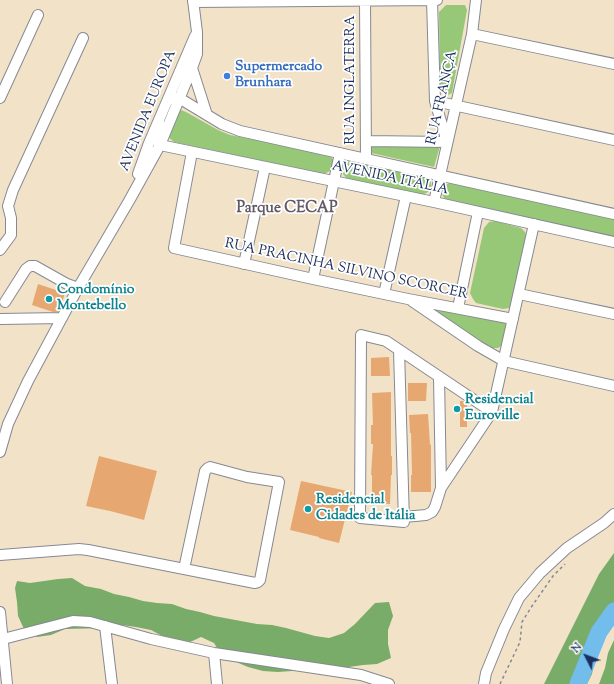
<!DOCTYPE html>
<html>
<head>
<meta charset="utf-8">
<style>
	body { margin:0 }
	#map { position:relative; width:614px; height:684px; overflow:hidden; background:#f2e3c8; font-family:"Sorts Mill Goudy",serif }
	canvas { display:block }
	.north { position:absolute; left:566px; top:636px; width:40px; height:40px; -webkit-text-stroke:3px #fff; paint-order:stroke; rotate:312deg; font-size:11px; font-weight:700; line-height:16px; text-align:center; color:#1b2f5e }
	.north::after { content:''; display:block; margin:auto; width:14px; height:18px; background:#1b2f5e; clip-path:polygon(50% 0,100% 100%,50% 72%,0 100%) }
</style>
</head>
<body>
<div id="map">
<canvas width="614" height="684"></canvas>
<div class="north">N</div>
</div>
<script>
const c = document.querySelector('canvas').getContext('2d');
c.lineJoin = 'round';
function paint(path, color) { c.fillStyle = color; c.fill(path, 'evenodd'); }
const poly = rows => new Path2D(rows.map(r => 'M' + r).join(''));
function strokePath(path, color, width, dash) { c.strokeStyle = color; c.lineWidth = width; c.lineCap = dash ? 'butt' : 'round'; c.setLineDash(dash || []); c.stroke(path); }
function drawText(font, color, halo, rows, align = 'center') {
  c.font = font + ' "Sorts Mill Goudy",serif'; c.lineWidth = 3.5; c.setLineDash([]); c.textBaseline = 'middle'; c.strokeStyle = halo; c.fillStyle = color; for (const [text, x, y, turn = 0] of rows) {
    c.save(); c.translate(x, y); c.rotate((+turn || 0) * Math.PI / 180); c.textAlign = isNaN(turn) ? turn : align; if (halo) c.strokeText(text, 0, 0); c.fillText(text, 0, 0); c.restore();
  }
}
const green = poly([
	[446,5,465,5,467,10,452,93,448,95,442,93,440,88,439,12],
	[181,110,186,112,218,130,230,135,326,154,331,157,335,162,334,168,330,171,324,174,174,142,167,136,176,113],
	[372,144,440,146,434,167,371,153],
	[349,161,428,178,431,182,431,187,428,192,422,195,347,179,343,174,342,169,345,165],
	[452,182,614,218,614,238,448,201,444,198,442,193,444,186,447,184],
	[495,221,521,228,525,232,527,237,513,303,509,308,503,309,476,303,473,299,470,293,484,228,489,222],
	[440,308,501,320,505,323,508,329,503,345,498,348,491,348,440,317,437,313]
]);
const forest = poly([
	[614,553,614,625,607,632,600,645,595,659,592,674,587,684,544,684,599,574],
	[72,578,85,586,101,589,114,594,129,597,143,601,157,603,172,604,186,609,200,612,214,616,257,624,272,625,286,628,315,636,329,638,344,633,355,624,375,603,389,602,393,616,388,630,388,644,391,658,377,664,363,665,349,667,335,671,306,670,278,672,263,671,248,667,222,656,214,643,201,637,188,643,164,637,151,630,136,627,122,625,108,628,65,629,51,635,37,637,24,629,18,616,17,602,15,588,17,581,30,583,58,579],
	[614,640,614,684,599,684,605,668,608,653]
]);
const river = poly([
	[578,684,599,632,614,611]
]);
const building = poly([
	[38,284,65,293,61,306,58,312,53,312,32,305],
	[389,357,390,376,371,376,371,358],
	[408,383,427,383,426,401,408,401],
	[391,392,391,456,392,456,392,475,391,475,390,504,372,504,372,475,371,475,373,444,371,444,371,425,373,425,372,393],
	[460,401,463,401,467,403,467,427,460,427],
	[428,414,430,445,431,444,431,492,411,492,411,475,412,475,411,433,410,433,409,415],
	[99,456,157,471,144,520,110,511,86,506],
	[301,481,352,492,339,543,319,538,319,537,290,530]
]);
const path = poly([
	[500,684,520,642,522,622,532,606,553,576,565,564]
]);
const minor = poly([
	[365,1,366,159],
	[193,2,437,0],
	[472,34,614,64],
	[192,68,207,115],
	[0,98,38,15],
	[168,100,174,98,179,98,222,124,240,131,614,214],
	[435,101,614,140],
	[159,121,156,139,160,145,434,202,614,242],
	[366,141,447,142,435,101,432,0],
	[192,152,174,248,313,279,408,299,513,319],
	[138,174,149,143,195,36],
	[434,202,472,34,476,0],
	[0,250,11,235,11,218,8,206,13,190,83,38],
	[244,264,265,167],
	[313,279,340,153],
	[384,294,406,196],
	[519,294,614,314],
	[412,301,478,346,504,361,614,386],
	[5,302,26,269,30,266,35,266,67,284,78,288],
	[458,308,478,212],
	[0,319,62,318],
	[399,350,404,522,360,518,361,335,386,341,492,412],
	[439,377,441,488],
	[0,452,8,424,28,381,78,288,129,201,160,145,192,68,197,54,197,32,193,0],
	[404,517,426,515,432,512,435,507,441,488,492,412,534,224],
	[0,555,79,549,88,550,255,583,258,582,260,580,279,482,247,477,210,467,208,468,205,471,184,569],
	[0,612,7,684],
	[105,626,112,684],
	[3,639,73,621,90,622,151,639,214,653,361,675,389,684],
	[214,653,217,684],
	[484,684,486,673,504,629,519,598,540,573,567,548,604,523,614,514]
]);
const markers = [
	[227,76,4,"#3f7fe0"],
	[49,299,4,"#0f9aa8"],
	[457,409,4,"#0f9aa8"],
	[308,509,4,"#0f9aa8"]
];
const shopNames = [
	["Supermercado",235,68],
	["Brunhara",235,84]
];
const streetNames = [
	["RUA INGLATERRA",352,80,-90],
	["RUA FRANÇA",443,98,-77],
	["AVENIDA EUROPA",149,111,-68],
	["AVENIDA ITÁLIA",390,179,12],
	["RUA PRACINHA SILVINO SCORCER",346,270,12]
];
const cultureNames = [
	["Condomínio",57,291],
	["Montebello",57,307],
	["Residencial",465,401],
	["Euroville",465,417],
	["Residencial",316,501],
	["Cidades de Itália",316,517]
];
const neighbourhoodNames = [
	["Parque CECAP",287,209]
];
paint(green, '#97c877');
paint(forest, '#79ac68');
strokePath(river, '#72bdeb', 17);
paint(building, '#e6a870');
strokePath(minor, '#868993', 12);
strokePath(path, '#868993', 1.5, [3, 3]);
strokePath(minor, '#fff', 10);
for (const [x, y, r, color] of markers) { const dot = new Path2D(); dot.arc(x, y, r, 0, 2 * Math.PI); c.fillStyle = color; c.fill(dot); strokePath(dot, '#fff', 1.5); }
drawText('bold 14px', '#366cbe', '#fff', shopNames, 'left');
drawText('14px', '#1b2f5e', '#fff', streetNames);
drawText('bold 14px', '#0d838f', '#fff', cultureNames, 'left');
drawText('bold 15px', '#625964', '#fff', neighbourhoodNames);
</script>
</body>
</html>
